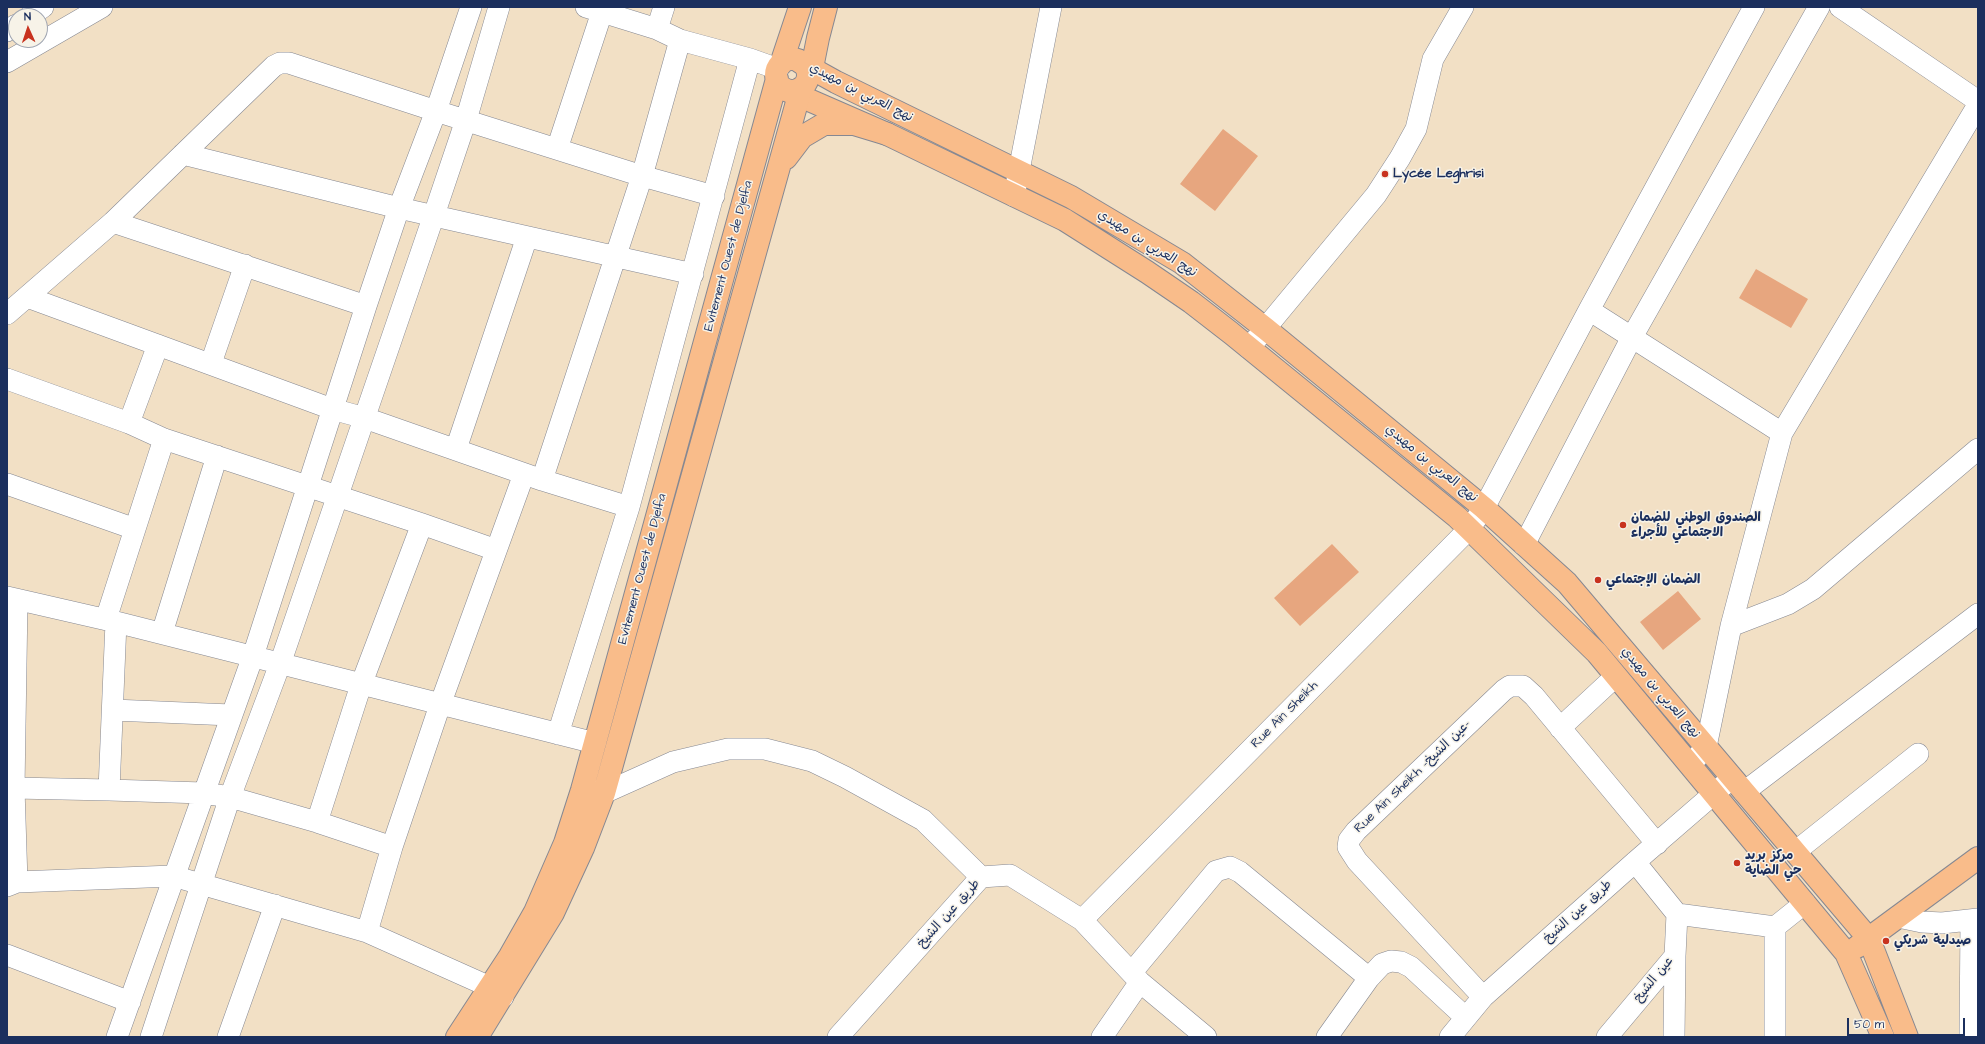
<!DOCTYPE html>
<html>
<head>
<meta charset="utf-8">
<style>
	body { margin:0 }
	#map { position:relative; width:1985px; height:1044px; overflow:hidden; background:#f2e0c5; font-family:"Architects Daughter",sans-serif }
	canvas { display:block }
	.frame { position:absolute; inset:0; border:8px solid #1b2f5e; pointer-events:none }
	.north { position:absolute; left:8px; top:8px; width:40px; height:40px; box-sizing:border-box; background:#f7f3e8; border:1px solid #9fa5b1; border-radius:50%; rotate:357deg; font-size:11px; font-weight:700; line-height:16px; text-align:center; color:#1b2f5e }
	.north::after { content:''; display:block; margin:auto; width:14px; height:18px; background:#c8321e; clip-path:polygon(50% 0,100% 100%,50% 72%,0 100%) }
	.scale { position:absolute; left:1847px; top:1018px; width:118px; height:18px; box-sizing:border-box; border:2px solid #1b2f5e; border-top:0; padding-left:5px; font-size:12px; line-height:14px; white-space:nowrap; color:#1b2f5e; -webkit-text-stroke:3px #f7f3e8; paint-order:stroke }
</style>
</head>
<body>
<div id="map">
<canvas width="1985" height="1044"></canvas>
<div class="frame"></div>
<div class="north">N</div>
<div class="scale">50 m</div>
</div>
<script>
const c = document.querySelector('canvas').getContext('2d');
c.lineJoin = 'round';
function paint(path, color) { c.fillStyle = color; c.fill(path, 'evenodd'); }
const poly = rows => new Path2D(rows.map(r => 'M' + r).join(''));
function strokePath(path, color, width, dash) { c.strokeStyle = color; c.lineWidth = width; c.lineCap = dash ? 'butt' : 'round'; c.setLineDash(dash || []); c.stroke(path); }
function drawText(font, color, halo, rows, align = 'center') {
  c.font = font + ' "Architects Daughter","Playpen Sans Arabic",sans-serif'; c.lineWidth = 3; c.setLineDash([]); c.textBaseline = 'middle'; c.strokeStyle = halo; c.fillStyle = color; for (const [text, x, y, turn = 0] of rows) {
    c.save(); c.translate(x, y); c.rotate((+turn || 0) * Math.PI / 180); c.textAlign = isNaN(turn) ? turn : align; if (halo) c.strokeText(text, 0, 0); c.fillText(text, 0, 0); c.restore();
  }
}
const building = poly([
	[1223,129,1258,156,1215,211,1180,184],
	[1756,269,1808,299,1791,328,1739,298],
	[1332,544,1359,572,1300,626,1274,598],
	[1678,591,1701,619,1663,650,1640,622]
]);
const minor = poly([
	[586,7,657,29,680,40,750,59,778,69],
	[1840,7,1978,101],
	[30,16,43,7],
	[657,29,664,7],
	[7,31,16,25],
	[7,62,102,7],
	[557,149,602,12],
	[183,154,399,208,693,274],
	[1014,196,1051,7],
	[113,222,366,306],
	[27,297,332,409,365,418,542,480,629,507],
	[1589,310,1782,433],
	[7,314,113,222,274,66,280,63,289,63,436,111,642,176,714,196],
	[1249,348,1376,195,1400,158,1416,129,1433,59,1463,7],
	[211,363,245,265],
	[7,379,129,423,164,439,422,524,496,550],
	[129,423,158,345],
	[456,449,527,237],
	[542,480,642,176,680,40],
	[7,484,135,529],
	[1524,545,1632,337,1819,7],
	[7,597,116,622,595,743],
	[17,601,14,788,17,882],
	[106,619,164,439],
	[1731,626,1788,604,1813,589,1978,449],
	[162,633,217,456],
	[113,710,231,715],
	[1560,728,1616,676],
	[558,734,629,507,750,59],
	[1691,764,1706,747,1731,626,1782,433,1978,105],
	[109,790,116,622],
	[7,791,14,788,109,790,203,793,230,797,317,822,392,847],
	[589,791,604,793,673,762,728,749,765,749,812,761,845,777,923,820,981,877],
	[1744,792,1978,614],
	[317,822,361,685,422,524],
	[1795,852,1918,754],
	[1635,862,1677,914,1775,927],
	[7,886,17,882,173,876,367,932,490,987,503,997],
	[1898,917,1922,922,1942,923,1978,919],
	[1082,920,1469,529,1484,508,1589,310,1754,7],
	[367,932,392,847,440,705,524,474],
	[7,955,130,1002],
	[1132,972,1216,871,1230,867,1240,872,1369,978],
	[1483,997,1357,861,1348,847,1349,840,1356,831,1504,690,1510,686,1523,686,1534,696,1657,844],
	[117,1037,253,656,366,306,399,208,436,111,471,7],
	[151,1037,230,797,280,664,434,215,466,120,499,7],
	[228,1037,275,905],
	[838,1037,981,877,1010,875,1082,920,1140,982,1206,1037],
	[1102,1037,1140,982],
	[1327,1037,1369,978,1382,964,1391,961,1401,962,1411,967,1465,1017],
	[1450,1037,1483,997,1635,862,1732,778],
	[1607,1037,1675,956,1677,914],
	[1674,1037,1675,956],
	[1775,1037,1775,927,1805,903],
	[1970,1037,1971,920]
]);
const major = poly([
	[800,62,836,82,1071,197,1182,263,1266,329,1484,508,1567,583,1869,939,1907,1037],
	[786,90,887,134,1065,220,1147,272,1191,302,1231,333,1457,517,1597,653,1846,953,1883,1037],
	[1857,947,1978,858]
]);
const highway = poly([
	'776 75a16 16 0 1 1 32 0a16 16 0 1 1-32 0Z',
	[781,64,800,7],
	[808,75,812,68,818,38,826,7],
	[786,158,802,137,824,124,854,124,887,134],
	[457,1037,510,956,535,912,565,843,582,790,777,79],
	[477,1037,553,913,583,848,604,793,801,88]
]);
const markers = [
	[1385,174,4,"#c8321e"],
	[1623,525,4,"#c8321e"],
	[1598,580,4,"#c8321e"],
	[1737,863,4,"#c8321e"],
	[1886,941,4,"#c8321e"]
];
const streetNames = [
	["نهج العربي بن مهيدي",861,93,27],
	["نهج العربي بن مهيدي",1147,244,32],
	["Evitement Ouest de Djelfa",729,256,-75],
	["نهج العربي بن مهيدي",1431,464,39],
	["Evitement Ouest de Djelfa",643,569,-75],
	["نهج العربي بن مهيدي",1660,693,50],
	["Rue Aïn Sheikh",1285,715,-45],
	["Rue Aïn Sheikh -عين الشيخ-",1413,777,-44],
	["طريق عين الشيخ",1578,912,-42],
	["طريق عين الشيخ",949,914,-48],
	["عين الشيخ",1654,980,-51]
];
const poiNames = [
	["Lycée Leghrisi",1393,174],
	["الصندوق الوطني للضمان",1631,518],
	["الاجتماعي للأجراء",1631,533],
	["الضمان الإجتماعي",1606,580],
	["مركز بريد",1745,856],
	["حي الضاية",1745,871],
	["صيدلية شريكي",1894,941]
];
paint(building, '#e7a67f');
strokePath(minor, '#868892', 22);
strokePath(major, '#868892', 24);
strokePath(highway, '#868892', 24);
strokePath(minor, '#fff', 21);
strokePath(major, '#f9bc8a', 22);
strokePath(highway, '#f9bc8a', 22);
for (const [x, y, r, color] of markers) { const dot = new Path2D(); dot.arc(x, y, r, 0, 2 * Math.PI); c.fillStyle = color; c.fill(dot); strokePath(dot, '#f7f3e8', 1.5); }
drawText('13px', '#1b2f5e', '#f7f3e8', streetNames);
drawText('bold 13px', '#1b2f5e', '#f7f3e8', poiNames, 'left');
</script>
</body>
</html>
